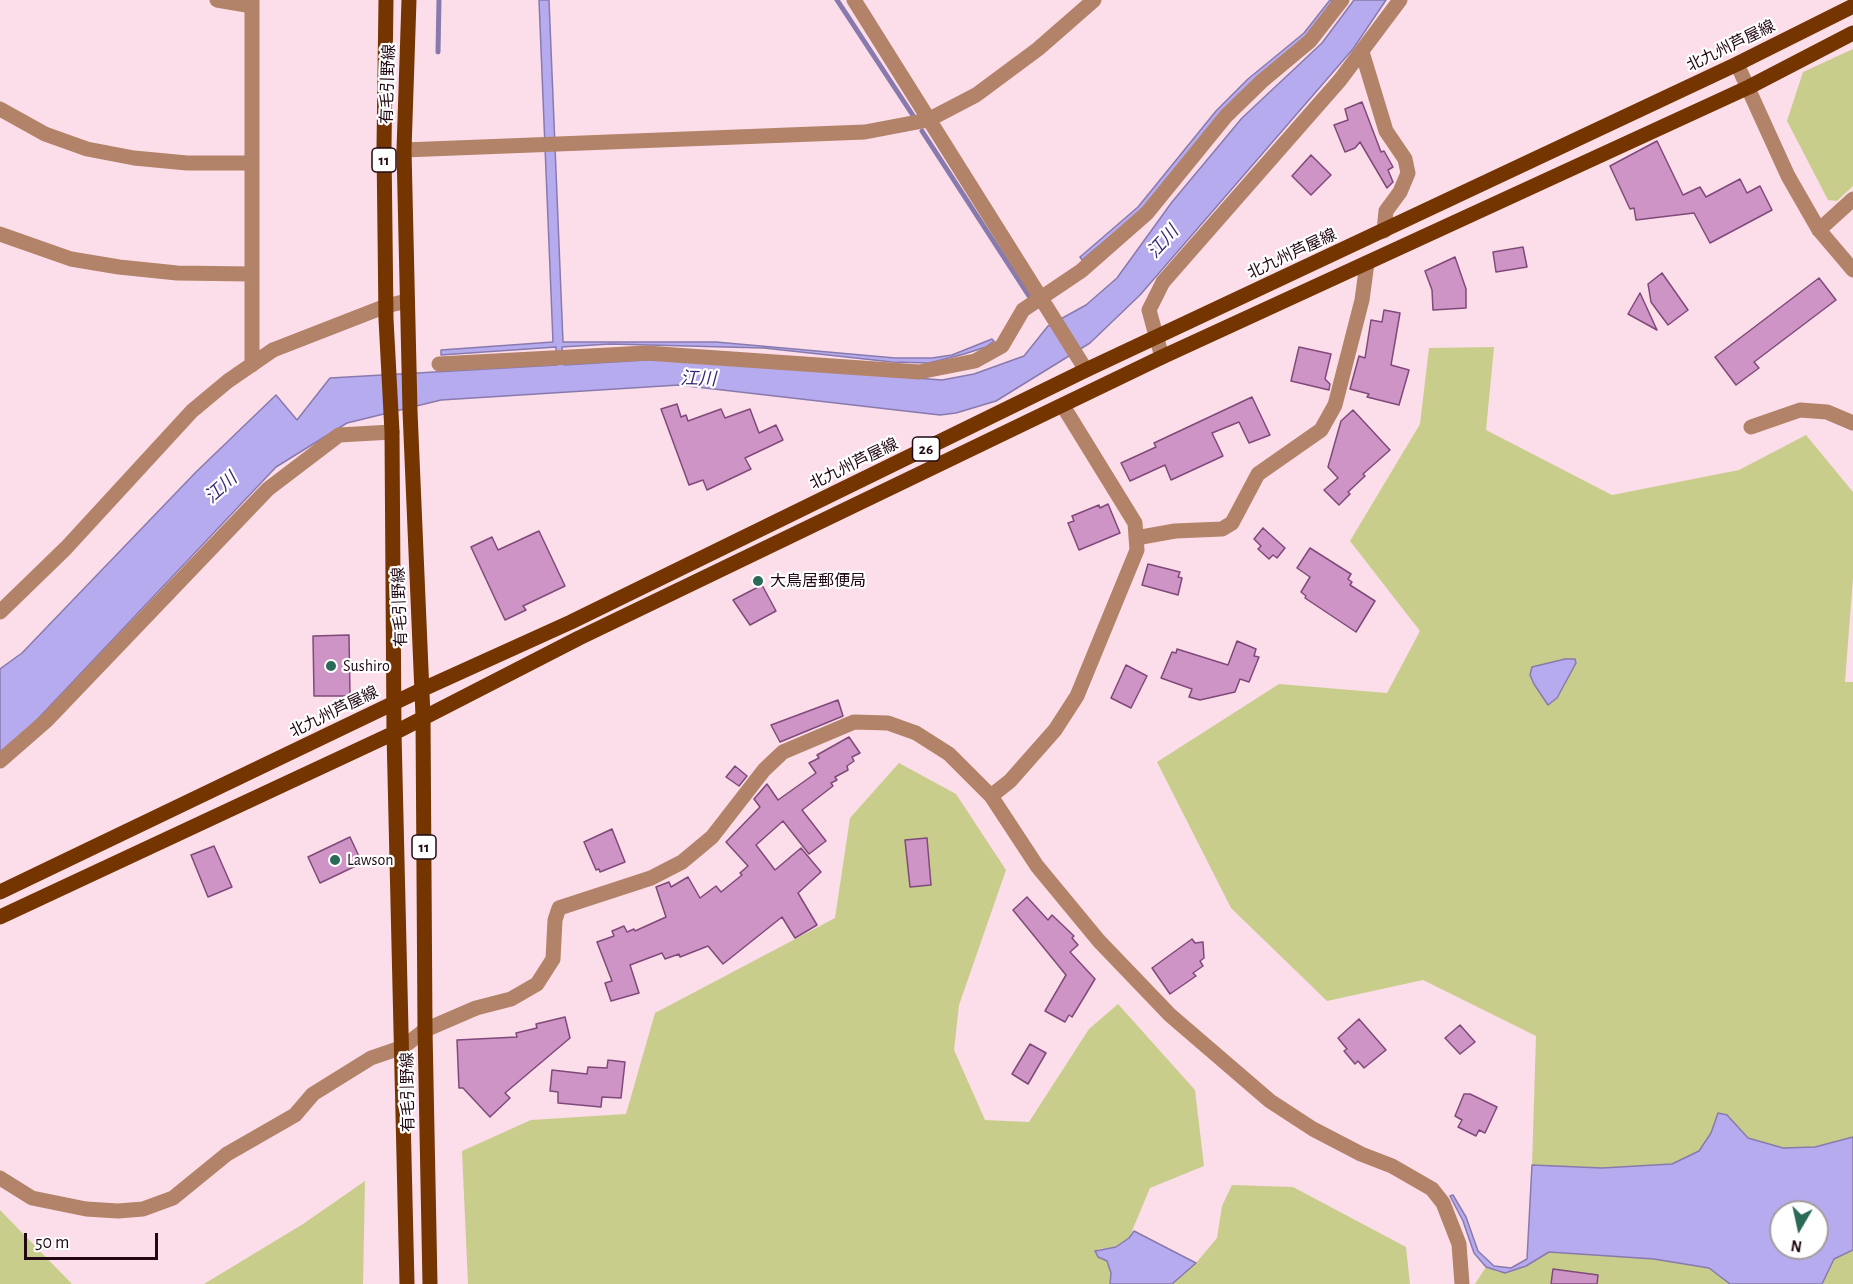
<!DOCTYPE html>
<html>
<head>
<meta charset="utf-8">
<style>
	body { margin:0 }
	#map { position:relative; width:1853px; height:1284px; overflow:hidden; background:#fcddea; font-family:"Alegreya Sans",sans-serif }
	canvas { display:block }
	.north { position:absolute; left:1769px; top:1200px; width:60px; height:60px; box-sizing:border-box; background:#fff; border:2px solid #a69ca1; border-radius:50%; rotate:189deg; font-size:16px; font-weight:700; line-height:24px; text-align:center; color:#210814 }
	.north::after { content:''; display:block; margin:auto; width:21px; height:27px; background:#2b6a58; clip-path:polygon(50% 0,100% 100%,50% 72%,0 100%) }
	.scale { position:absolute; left:24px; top:1233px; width:134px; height:27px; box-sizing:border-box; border:3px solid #210814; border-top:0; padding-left:8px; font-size:18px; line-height:21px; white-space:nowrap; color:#210814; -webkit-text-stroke:4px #fff; paint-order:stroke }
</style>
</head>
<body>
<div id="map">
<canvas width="1853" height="1284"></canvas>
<div class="north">N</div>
<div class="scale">50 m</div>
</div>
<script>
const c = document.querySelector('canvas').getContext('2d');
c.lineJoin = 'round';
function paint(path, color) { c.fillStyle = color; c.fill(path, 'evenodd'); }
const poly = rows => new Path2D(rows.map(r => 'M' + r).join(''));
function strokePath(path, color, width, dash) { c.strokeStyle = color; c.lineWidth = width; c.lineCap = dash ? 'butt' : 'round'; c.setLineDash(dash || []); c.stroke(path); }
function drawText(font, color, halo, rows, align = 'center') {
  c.font = font + ' "Alegreya Sans","Noto Sans JP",sans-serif'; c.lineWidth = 4.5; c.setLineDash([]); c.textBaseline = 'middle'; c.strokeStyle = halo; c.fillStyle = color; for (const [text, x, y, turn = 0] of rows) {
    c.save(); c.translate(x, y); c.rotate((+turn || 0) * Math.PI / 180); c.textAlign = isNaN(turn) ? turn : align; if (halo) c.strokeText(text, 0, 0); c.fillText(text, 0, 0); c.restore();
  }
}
const green = poly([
	[1853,49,1853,186,1837,201,1828,200,1787,121,1803,72],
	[1494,347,1486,430,1612,495,1739,470,1806,435,1853,492,1853,578,1845,682,1853,682,1853,1137,1815,1147,1783,1148,1748,1138,1727,1116,1699,1151,1672,1164,1602,1168,1532,1165,1536,1036,1423,980,1327,1001,1231,908,1157,762,1279,684,1387,693,1420,631,1350,541,1420,424,1429,348],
	[899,763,956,794,1006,870,959,1005,954,1050,985,1120,1029,1122,1089,1029,1118,1004,1195,1090,1204,1166,1150,1188,1129,1238,1116,1247,1098,1249,1098,1257,1107,1261,1111,1273,1110,1284,468,1284,462,1151,531,1120,626,1114,655,1013,835,918,850,818],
	[365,1181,363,1284,204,1284,303,1224],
	[1232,1185,1293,1187,1406,1247,1410,1284,1172,1284,1196,1263,1217,1238,1222,1206],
	[0,1210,72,1284,0,1284],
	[1853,1250,1853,1284,1822,1284,1834,1259],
	[1549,1252,1654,1259,1709,1268,1730,1284,1475,1284,1486,1267,1498,1272,1526,1266]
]);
const water = poly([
	[539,0,549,0,563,342,716,342,895,358,932,358,952,355,992,339,994,341,986,347,964,354,929,363,892,362,764,348,610,344,562,347,564,365,662,359,942,380,974,374,1024,356,1048,326,1086,305,1117,278,1172,202,1242,118,1322,43,1354,0,1386,0,1353,49,1140,295,1090,343,996,401,956,413,940,415,679,385,441,400,347,423,276,467,32,725,0,752,0,669,22,653,196,472,276,395,297,420,330,378,557,365,556,347,441,355,441,350,553,342,539,0],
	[1330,0,1333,0,1309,33,1136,215,1082,260,1080,257,1138,207,1216,111,1248,79,1304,33,1330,0],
	[1565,659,1575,659,1576,663,1557,698,1548,705,1534,684,1530,675,1532,667,1565,659],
	[1718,1113,1727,1115,1748,1138,1783,1148,1815,1147,1853,1137,1853,1250,1834,1259,1822,1284,1730,1284,1709,1268,1654,1259,1549,1252,1526,1266,1505,1273,1486,1267,1474,1253,1463,1221,1450,1196,1453,1195,1466,1217,1478,1251,1494,1266,1511,1268,1527,1259,1532,1165,1602,1168,1672,1164,1699,1151,1711,1133,1718,1113],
	[1781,1212,1817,1212,1817,1248,1781,1248,1781,1212],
	[1134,1231,1196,1263,1172,1284,1110,1284,1111,1273,1107,1261,1098,1257,1095,1251,1116,1247,1129,1238,1134,1231]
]);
const stream = poly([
	[837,0,914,117],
	[438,52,439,0],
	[922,131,1029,296]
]);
const building = poly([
	[1362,102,1381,152,1384,151,1393,167,1388,170,1393,182,1387,188,1360,142,1355,148,1345,152,1334,125,1348,120,1345,109,1362,102],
	[1657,141,1683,195,1700,187,1706,197,1740,179,1747,193,1760,186,1772,210,1710,243,1694,213,1636,220,1634,208,1630,209,1610,166,1657,141],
	[1311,155,1331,175,1311,195,1292,176,1311,155],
	[1523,247,1527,267,1496,272,1493,252,1523,247],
	[1455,257,1466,289,1466,308,1433,310,1432,290,1425,271,1455,257],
	[1662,273,1688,310,1668,325,1651,302,1648,284,1662,273],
	[1819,278,1836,300,1754,362,1759,368,1736,385,1715,357,1819,278],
	[1640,293,1657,330,1628,314,1640,293],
	[1384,310,1400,313,1391,365,1409,370,1399,405,1367,397,1369,394,1350,389,1359,356,1365,358,1371,320,1382,322,1384,310],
	[1299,347,1331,354,1325,379,1330,384,1329,390,1291,381,1299,347],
	[1252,397,1270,435,1249,443,1239,422,1212,433,1223,456,1171,480,1165,465,1130,481,1121,463,1156,447,1154,443,1252,397],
	[677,404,681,417,686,415,688,421,721,409,725,418,750,409,759,433,776,425,783,440,745,458,751,469,707,490,703,480,689,485,661,409,677,404],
	[1353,410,1390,450,1363,474,1365,476,1348,492,1350,494,1339,505,1324,490,1338,478,1328,467,1341,421,1353,410],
	[1108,504,1120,533,1079,550,1068,523,1074,521,1072,516,1099,505,1100,508,1108,504],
	[1263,528,1285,548,1277,558,1273,555,1269,559,1258,549,1261,546,1254,539,1263,528],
	[539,531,565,586,523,606,526,610,505,620,471,547,492,537,498,550,539,531],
	[1310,548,1351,574,1348,579,1352,582,1350,585,1375,601,1356,632,1305,598,1306,596,1301,592,1310,577,1297,568,1310,548],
	[1148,564,1180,572,1178,577,1182,578,1178,595,1142,585,1148,564],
	[762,585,776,611,750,625,733,600,762,585],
	[349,635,350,696,314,696,313,636,349,635],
	[1237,641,1256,649,1254,656,1259,657,1249,682,1240,679,1235,692,1200,700,1189,697,1192,689,1161,678,1172,652,1176,653,1177,649,1228,665,1237,641],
	[1126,665,1147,676,1131,708,1111,698,1126,665],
	[838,700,843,716,780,742,771,725,838,700],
	[849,737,860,753,852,757,854,761,847,766,848,770,835,777,837,780,831,783,833,786,802,810,826,841,809,854,783,821,756,845,775,870,801,848,821,872,798,893,817,925,795,938,782,917,723,964,708,946,680,957,679,954,665,959,662,953,630,965,639,993,611,1001,605,983,612,981,597,942,614,936,612,931,624,926,627,932,634,929,635,931,666,917,656,887,669,882,671,887,688,877,700,898,716,886,721,892,742,875,740,873,748,866,726,842,760,807,754,799,767,784,778,800,816,773,809,763,819,758,817,755,849,737],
	[735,766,747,776,739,786,726,777,735,766],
	[612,829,625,862,600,872,599,869,596,870,584,842,612,829],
	[350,837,362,863,320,883,308,857,350,837],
	[927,838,931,885,910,887,905,840,927,838],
	[214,846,232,887,208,897,191,855,214,846],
	[1027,897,1048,920,1052,915,1074,936,1072,938,1078,945,1070,952,1095,979,1072,1017,1069,1015,1065,1022,1045,1011,1066,975,1013,910,1027,897],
	[1192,939,1195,943,1203,942,1204,958,1200,961,1203,966,1193,973,1196,976,1170,994,1152,968,1192,939],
	[565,1017,570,1038,505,1093,510,1098,490,1117,463,1088,459,1088,457,1040,517,1037,516,1033,537,1028,536,1024,565,1017],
	[1359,1019,1386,1050,1364,1068,1358,1061,1355,1064,1344,1051,1347,1049,1338,1038,1359,1019],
	[1460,1025,1475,1042,1460,1054,1445,1038,1460,1025],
	[1030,1044,1046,1053,1028,1084,1012,1074,1030,1044],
	[608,1060,625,1062,621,1098,602,1097,601,1107,558,1103,558,1092,550,1091,552,1070,587,1074,588,1067,607,1068,608,1060],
	[1464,1094,1470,1094,1497,1107,1485,1133,1479,1130,1476,1136,1458,1127,1462,1120,1455,1116,1464,1094],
	[1553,1269,1598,1275,1597,1284,1551,1284,1553,1269]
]);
const minor = poly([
	[217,0,252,6],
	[854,0,1086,370],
	[1362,52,1386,131,1405,159,1408,173,1400,192,1386,211,1384,231],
	[0,109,45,134,87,149,134,158,187,163,252,163],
	[404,150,865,132,928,120,976,95,1038,49,1094,0],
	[1819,230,1853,199],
	[0,234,71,259,119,267,177,273,252,274],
	[1162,357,1149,310,1163,282,1340,80,1400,0],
	[439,364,646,353,919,372,975,361,1002,346,1023,310,1081,271,1147,213,1226,116,1262,81,1310,41,1342,0],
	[252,365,252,0],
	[1751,427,1800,410,1827,412,1853,423],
	[1136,538,1175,531,1222,529,1232,523,1258,474,1321,430,1335,405,1362,300,1367,263],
	[0,612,66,548,192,411,228,381,273,350,386,306,407,301],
	[0,761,47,720,268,489,339,435,392,432],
	[991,796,1010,781,1055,730,1077,696,1137,550,1135,523,1063,406],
	[0,1178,32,1198,86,1209,118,1211,143,1209,173,1198,227,1154,295,1115,313,1094,371,1058,403,1047,425,1030,476,1008,511,999,537,984,553,959,555,920,559,908,651,878,682,862,712,837,764,770,783,752,854,722,888,723,916,733,949,754,991,796,1037,866,1099,941,1170,1015,1270,1101,1313,1129,1361,1154,1392,1166,1432,1189,1443,1203,1459,1244,1462,1284]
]);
const tertiary = poly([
	[1737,64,1788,176,1819,230,1853,270]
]);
const primary = poly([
	[386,0,384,147,386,319,392,432,394,733,407,1284],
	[409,0,404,150,410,411,423,716,425,1030,430,1284],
	[0,892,421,690,571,622,1086,370,1737,64,1853,6],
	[0,917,394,733,579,638,1162,357,1749,87,1853,33]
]);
const markers = [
	[758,581,6,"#2b6a58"],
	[331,666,6,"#2b6a58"],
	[335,860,6,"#2b6a58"]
];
const shields = [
	[384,160,24],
	[926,449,27],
	[424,847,24]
];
const shieldNames = [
	["11",384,160],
	["26",926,449],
	["11",424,847]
];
const streetNames = [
	["北九州芦屋線",1731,46,-26],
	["有毛引野線",388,84,-88],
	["北九州芦屋線",1292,254,-25],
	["北九州芦屋線",854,464,-26],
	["有毛引野線",400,607,-92],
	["北九州芦屋線",334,712,-26],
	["有毛引野線",408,1092,-91]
];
const poiNames = [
	["大鳥居郵便局",770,581],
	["Sushiro",343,666],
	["Lawson",347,860]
];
const waterNames = [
	["江川",1163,242,-48],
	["江川",698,379,1],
	["江川",221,488,-42]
];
paint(green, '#c9cd8c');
paint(water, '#b6abee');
strokePath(water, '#897aad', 1.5);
strokePath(stream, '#897aad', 5);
paint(building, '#ce94c6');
strokePath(building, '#7f4a79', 1.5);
strokePath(minor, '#b28368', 15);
strokePath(tertiary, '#b28368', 15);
strokePath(primary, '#743500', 15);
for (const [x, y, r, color] of markers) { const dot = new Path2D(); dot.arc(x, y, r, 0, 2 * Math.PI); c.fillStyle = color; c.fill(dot); strokePath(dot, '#fff', 2); }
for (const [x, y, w] of shields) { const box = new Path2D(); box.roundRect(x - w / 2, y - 12, w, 24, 4.5); c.fillStyle = '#fff'; c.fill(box); strokePath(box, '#210814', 1.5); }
drawText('bold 15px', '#210814', null, shieldNames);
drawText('16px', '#210814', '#fff', streetNames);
drawText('16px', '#210814', '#fff', poiNames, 'left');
drawText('italic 18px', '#3d2774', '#fff', waterNames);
</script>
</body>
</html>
